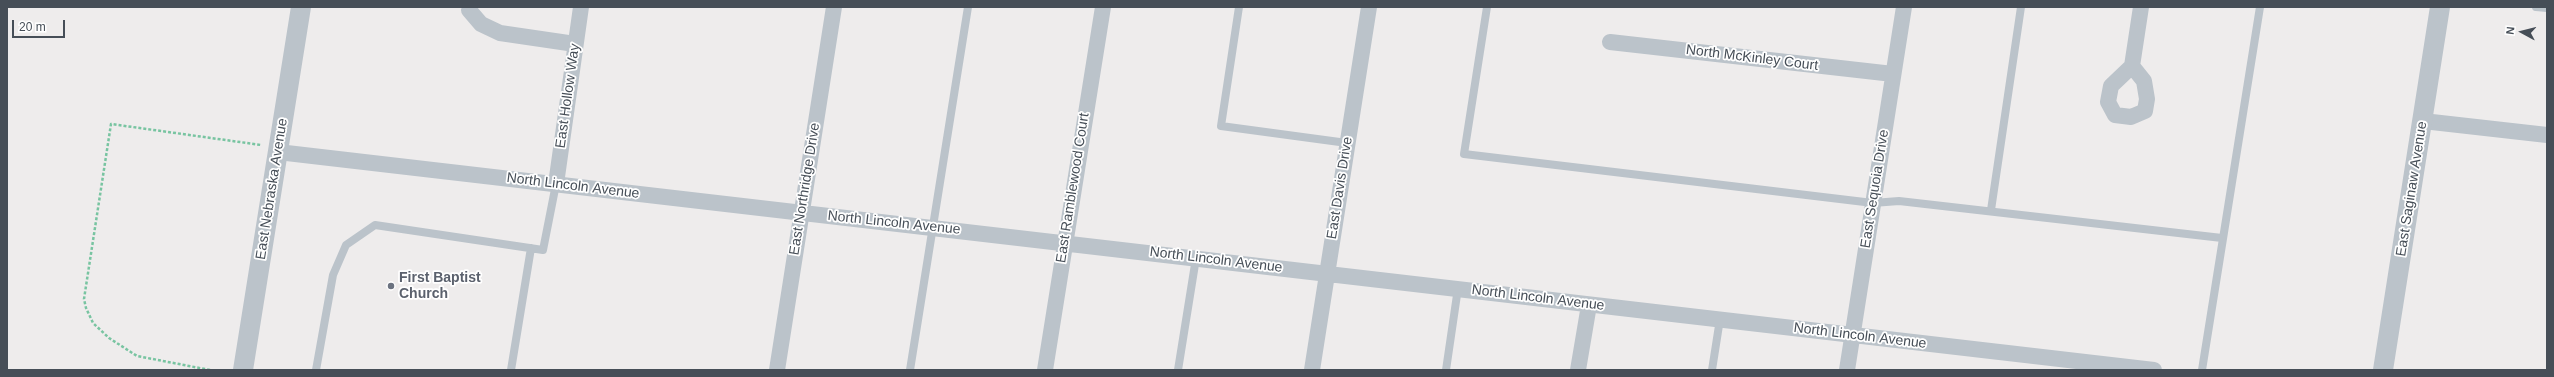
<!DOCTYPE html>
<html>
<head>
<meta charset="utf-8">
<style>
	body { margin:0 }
	#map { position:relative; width:2554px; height:377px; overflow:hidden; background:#eeecec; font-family:Arial,sans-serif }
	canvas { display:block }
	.frame { position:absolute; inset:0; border:8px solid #464e57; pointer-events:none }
	.north { position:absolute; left:2502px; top:12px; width:40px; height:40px; -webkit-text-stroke:3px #fff; paint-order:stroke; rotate:277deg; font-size:11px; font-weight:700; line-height:16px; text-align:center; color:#464e57 }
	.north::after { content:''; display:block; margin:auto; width:14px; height:18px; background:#464e57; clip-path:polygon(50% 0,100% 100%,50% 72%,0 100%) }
	.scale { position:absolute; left:12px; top:20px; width:53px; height:18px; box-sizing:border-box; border:2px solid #464e57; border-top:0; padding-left:5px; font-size:12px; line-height:14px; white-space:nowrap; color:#464e57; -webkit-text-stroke:3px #fff; paint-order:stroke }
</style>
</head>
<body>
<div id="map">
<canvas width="2554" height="377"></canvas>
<div class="frame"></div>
<div class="north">N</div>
<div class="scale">20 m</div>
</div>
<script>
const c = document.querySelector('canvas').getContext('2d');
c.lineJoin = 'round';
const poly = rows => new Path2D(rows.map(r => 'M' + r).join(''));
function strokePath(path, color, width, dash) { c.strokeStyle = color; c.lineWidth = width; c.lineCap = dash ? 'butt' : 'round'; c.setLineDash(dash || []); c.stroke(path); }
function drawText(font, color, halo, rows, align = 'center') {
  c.font = font + ' Arial,sans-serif'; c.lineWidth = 3.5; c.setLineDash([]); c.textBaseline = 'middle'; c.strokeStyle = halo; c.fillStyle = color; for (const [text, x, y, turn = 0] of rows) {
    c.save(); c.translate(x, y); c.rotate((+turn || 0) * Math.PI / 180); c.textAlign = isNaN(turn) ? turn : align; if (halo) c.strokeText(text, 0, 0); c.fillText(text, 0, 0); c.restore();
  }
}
const path = poly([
	[210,370,137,356,109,338,93,323,86,308,84,299,111,124,261,145]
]);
const service = poly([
	[1239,7,1221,126,1347,143],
	[1487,7,1464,154,1873,203,1899,201,2222,238],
	[2536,7,2547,8],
	[1991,210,2021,7],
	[316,370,333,275,346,245,375,225,543,250,556,184],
	[511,370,531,248],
	[910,370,968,7],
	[1178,370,1196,258],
	[1446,370,1458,288],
	[1712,370,1720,319],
	[2202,370,2260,7]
]);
const minor = poly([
	[469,10,481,24,500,33,575,44],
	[1610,42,1893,74],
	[2132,66,2144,81,2147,99,2145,111,2131,117,2115,115,2108,102,2111,86,2132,66,2141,7],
	[2423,121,2547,135],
	[278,152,2154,370],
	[556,184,581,7],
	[777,370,834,7],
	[1045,370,1103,7],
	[1312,370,1369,7],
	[1578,370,1589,305],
	[1847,370,1904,7]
]);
const tertiary = poly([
	[243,370,301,7],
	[2383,370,2440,7]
]);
const markers = [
	[391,286,4,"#6b7280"]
];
const streetNames = [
	["North McKinley Court",1752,58,7],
	["East Hollow Way",568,96,-82],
	["North Lincoln Avenue",573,186,7],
	["East Ramblewood Court",1073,188,-81],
	["East Davis Drive",1340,188,-81],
	["East Nebraska Avenue",272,189,-81],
	["East Northridge Drive",805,189,-81],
	["East Sequoia Drive",1875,189,-81],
	["East Saginaw Avenue",2412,189,-81],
	["North Lincoln Avenue",894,223,6],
	["North Lincoln Avenue",1216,260,7],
	["North Lincoln Avenue",1538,298,7],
	["North Lincoln Avenue",1860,336,7]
];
const worshipNames = [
	["First Baptist",399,278],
	["Church",399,294]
];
strokePath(path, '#78c4a1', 2.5, [3, 2]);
strokePath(service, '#bbc3ca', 8);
strokePath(minor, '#bbc3ca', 16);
strokePath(tertiary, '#bbc3ca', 20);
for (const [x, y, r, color] of markers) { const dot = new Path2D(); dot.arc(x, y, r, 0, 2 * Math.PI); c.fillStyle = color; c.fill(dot); strokePath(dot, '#fff', 1.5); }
drawText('14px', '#464e57', '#fff', streetNames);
drawText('bold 14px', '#5b616d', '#fff', worshipNames, 'left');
</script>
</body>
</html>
